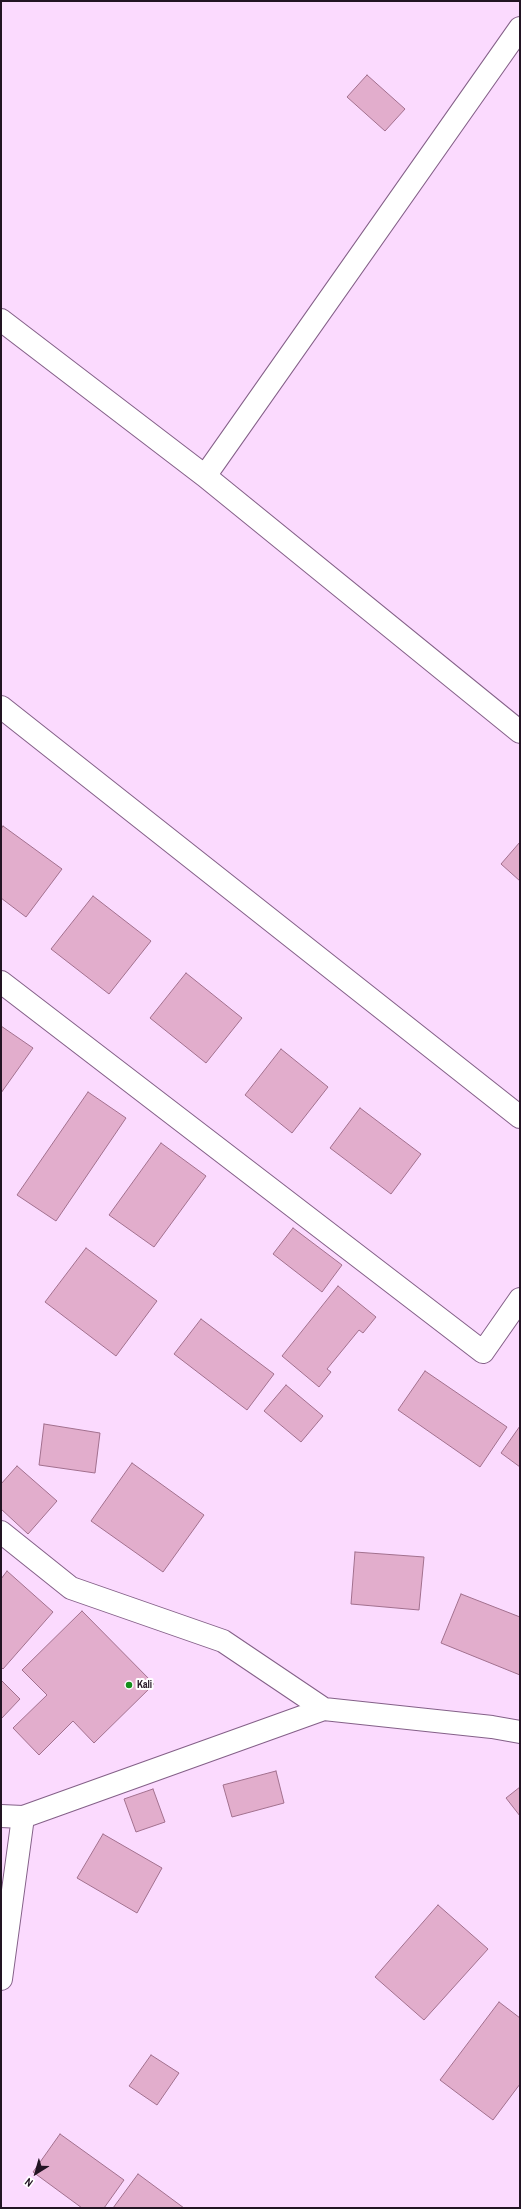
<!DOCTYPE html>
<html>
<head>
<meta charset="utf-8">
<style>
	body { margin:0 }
	#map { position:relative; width:521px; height:2209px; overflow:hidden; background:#fbdafe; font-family:"Archivo Narrow",sans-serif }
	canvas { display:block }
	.frame { position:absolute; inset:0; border:2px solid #221423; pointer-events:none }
	.north { position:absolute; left:16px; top:2153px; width:40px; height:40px; -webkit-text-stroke:3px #fff; paint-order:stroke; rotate:217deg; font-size:11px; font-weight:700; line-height:16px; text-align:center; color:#221423 }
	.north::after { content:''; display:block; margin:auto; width:14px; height:18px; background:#221423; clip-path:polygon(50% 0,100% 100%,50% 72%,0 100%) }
</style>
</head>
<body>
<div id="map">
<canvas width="521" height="2209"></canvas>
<div class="frame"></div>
<div class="north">N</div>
</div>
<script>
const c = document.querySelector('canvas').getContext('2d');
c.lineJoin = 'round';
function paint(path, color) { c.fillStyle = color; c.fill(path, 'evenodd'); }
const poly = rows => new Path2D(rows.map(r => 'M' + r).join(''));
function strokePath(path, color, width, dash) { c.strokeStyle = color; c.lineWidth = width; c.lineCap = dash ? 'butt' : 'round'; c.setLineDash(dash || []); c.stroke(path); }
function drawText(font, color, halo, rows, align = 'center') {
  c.font = font + ' "Archivo Narrow",sans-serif'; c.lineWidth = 4; c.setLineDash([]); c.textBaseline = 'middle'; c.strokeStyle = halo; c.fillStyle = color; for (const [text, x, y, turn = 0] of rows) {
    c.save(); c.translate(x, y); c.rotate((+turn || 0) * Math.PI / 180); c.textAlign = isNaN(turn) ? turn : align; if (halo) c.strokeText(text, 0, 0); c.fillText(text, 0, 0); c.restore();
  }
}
const building = poly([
	[367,75,405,109,385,131,347,97,367,75],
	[3,826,62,869,26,917,1,898,1,829,3,826],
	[520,842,520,881,501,864,520,842],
	[93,896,151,941,109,994,51,949,93,896],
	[186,973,242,1018,206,1063,150,1018,186,973],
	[1,1026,33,1048,1,1093,1,1026],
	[281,1049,328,1087,292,1133,245,1095,281,1049],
	[88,1092,126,1118,56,1221,17,1195,88,1092],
	[360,1108,421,1154,391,1194,330,1148,360,1108],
	[161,1143,206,1176,154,1247,109,1215,161,1143],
	[293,1228,342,1265,322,1292,273,1254,293,1228],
	[86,1248,157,1301,116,1356,45,1302,86,1248],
	[338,1286,376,1317,363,1333,359,1330,327,1369,331,1372,319,1387,282,1356,338,1286],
	[201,1319,274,1374,247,1410,174,1354,201,1319],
	[425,1371,507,1427,480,1467,398,1410,425,1371],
	[286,1385,323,1416,301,1442,264,1411,286,1385],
	[44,1424,100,1433,95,1473,39,1465,44,1424],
	[520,1426,520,1467,501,1453,520,1426],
	[132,1463,204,1515,163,1572,91,1521,132,1463],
	[17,1466,57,1501,28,1534,1,1509,1,1484,17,1466],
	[355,1552,424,1557,419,1610,351,1604,355,1552],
	[7,1571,53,1612,3,1669,1,1667,1,1579,7,1571],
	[461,1594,520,1617,520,1675,441,1643,461,1594],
	[82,1611,154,1684,94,1743,73,1721,39,1755,13,1728,47,1695,22,1670,82,1611],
	[1,1680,20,1699,1,1719,1,1680],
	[276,1771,284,1803,232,1817,223,1785,276,1771],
	[520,1787,520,1816,506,1798,520,1787],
	[153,1789,165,1822,136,1832,124,1799,153,1789],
	[103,1834,162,1868,137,1913,77,1878,103,1834],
	[438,1905,488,1949,424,2020,375,1977,438,1905],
	[499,2002,520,2018,520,2084,493,2120,440,2080,499,2002],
	[151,2055,179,2073,157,2105,129,2086,151,2055],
	[60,2134,124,2180,104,2208,82,2208,33,2172,60,2134],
	[138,2174,184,2208,113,2208,138,2174]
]);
const minor = poly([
	[520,28,205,476,520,732],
	[1,320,205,476],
	[1,982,483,1352,520,1299],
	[1,1532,71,1588,223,1641,324,1709],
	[1,1816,23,1817,324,1709,492,1727,520,1732],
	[1,1979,23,1817]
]);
const tertiary = poly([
	[1,707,520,1117]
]);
const markers = [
	[129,1685,4,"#138f1c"]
];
const poiNames = [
	["Kali",137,1685]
];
paint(building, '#e2adcc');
strokePath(building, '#a2708e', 1);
strokePath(minor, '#846088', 24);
strokePath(tertiary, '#846088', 24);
strokePath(minor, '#fff', 22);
strokePath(tertiary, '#fff', 22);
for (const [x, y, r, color] of markers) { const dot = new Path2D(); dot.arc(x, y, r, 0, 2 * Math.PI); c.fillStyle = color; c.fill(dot); strokePath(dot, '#fff', 1.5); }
drawText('bold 10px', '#221423', '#fff', poiNames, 'left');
</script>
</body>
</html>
